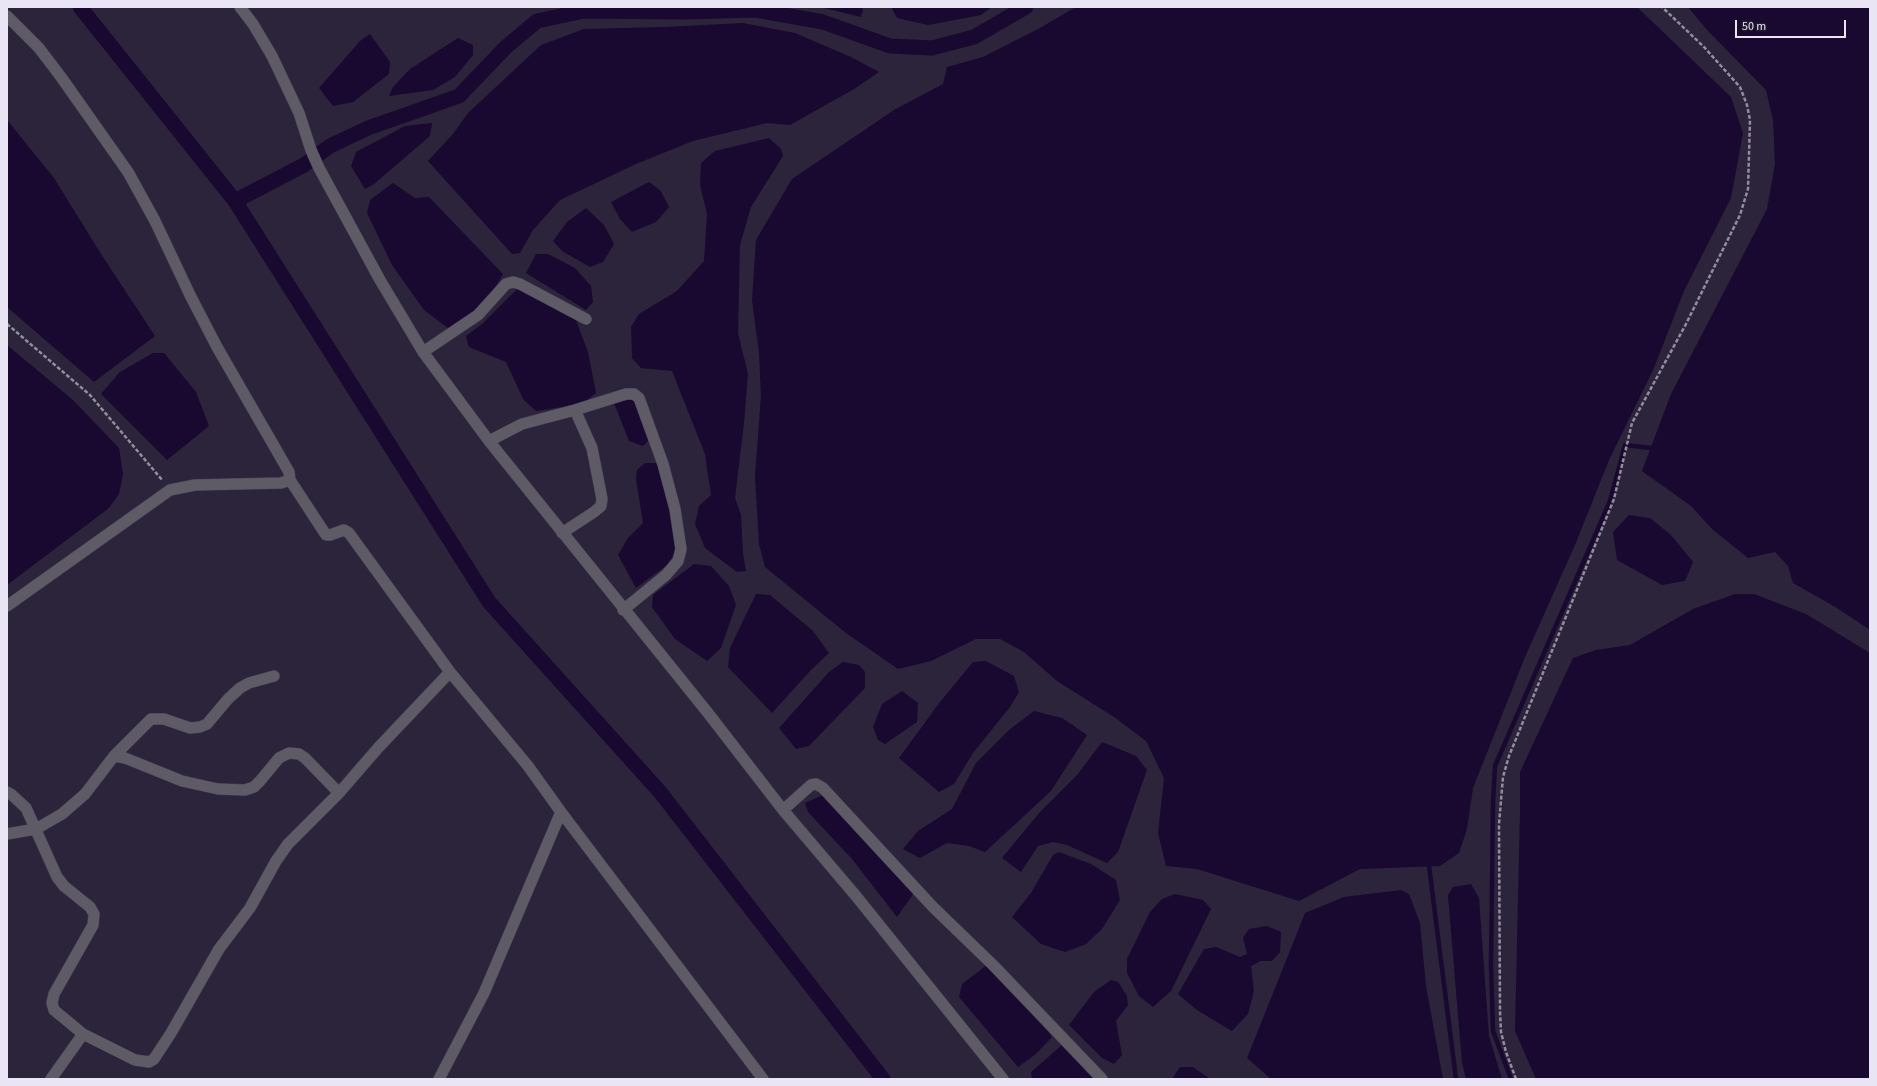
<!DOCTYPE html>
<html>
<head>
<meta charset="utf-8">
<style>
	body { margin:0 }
	#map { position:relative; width:1877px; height:1086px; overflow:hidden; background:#2b243a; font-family:"Source Sans 3",sans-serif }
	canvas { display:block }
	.frame { position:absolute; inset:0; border:8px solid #e9e5f4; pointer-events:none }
	.scale { position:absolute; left:1735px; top:20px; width:111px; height:18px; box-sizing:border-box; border:2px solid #e9e5f4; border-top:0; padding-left:5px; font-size:12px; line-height:14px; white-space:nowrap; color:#e9e5f4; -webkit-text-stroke:3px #211a30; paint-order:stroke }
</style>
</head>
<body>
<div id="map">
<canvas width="1877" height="1086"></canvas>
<div class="frame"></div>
<div class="scale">50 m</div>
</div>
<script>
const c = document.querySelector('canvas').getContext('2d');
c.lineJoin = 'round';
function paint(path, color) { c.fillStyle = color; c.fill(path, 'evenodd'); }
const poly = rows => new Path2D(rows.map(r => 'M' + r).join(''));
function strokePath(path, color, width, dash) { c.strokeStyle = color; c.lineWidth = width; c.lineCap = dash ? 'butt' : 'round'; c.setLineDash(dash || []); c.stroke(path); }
const water = poly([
	[820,7,862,7,863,10,861,17],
	[891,7,992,7,981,15,928,25,897,18],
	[1076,7,1637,7,1731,97,1743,133,1731,198,1684,291,1654,368,1609,460,1575,545,1525,657,1473,788,1467,829,1459,853,1440,866,1360,869,1299,901,1197,869,1166,866,1158,833,1164,778,1146,741,1114,717,1057,681,1024,652,1000,639,976,639,931,661,898,669,846,633,765,567,759,544,755,476,761,396,759,353,752,300,756,240,792,179,894,110,943,84,947,67,983,57,1038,29],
	[1688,7,1870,7,1870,630,1837,608,1793,583,1788,566,1775,552,1748,558,1712,529,1691,506,1642,471,1671,394,1767,209,1775,164,1773,120,1766,90,1708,31],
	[743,23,795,33,851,57,879,72,854,89,790,125,767,123,693,141,636,164,560,200,533,230,520,253,512,254,428,161,453,134,468,113,541,45,584,29,666,27],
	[370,34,390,62,389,74,353,102,333,106,319,88,360,41],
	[458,38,473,45,473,55,455,77,433,90,389,96,393,87,410,69],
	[7,120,54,178,101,254,155,336,94,382,7,307],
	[432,123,430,136,374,184,365,189,351,166,356,152,405,126],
	[769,138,781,149,783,156,751,207,740,245,738,333,748,374,744,423,735,498,741,515,743,553,746,571,737,572,705,548,695,524,699,506,711,495,705,454,672,371,641,368,632,358,631,327,639,314,677,291,704,261,707,214,700,185,701,163,715,151],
	[649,182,661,191,669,207,656,222,632,232,620,219,611,202],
	[393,183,415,198,429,197,503,274,481,311,452,331,424,310,392,265,367,213,370,200],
	[586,208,604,225,614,244,603,262,590,267,562,251,553,241,567,222],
	[536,254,548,254,575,268,591,286,593,302,586,310,526,273],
	[518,288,574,315,588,352,596,393,582,404,536,411,523,399,506,362,469,347,466,336,482,324],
	[7,345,73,400,119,448,123,474,119,494,109,508,7,585],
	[153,353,164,353,196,392,209,426,167,460,101,394,120,372],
	[632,395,650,439,643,446,629,441,614,403],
	[645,463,658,463,679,547,667,565,636,588,618,555,628,538,643,523,636,479,637,470],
	[1629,515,1650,518,1671,535,1693,562,1685,581,1662,585,1617,560,1613,532],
	[694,564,711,566,729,586,736,605,721,648,707,661,675,639,652,607,653,595],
	[756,594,770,595,813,631,829,653,810,671,772,713,728,667,730,648],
	[1735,594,1754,594,1806,614,1870,653,1870,1079,1536,1079,1515,1031,1520,812,1520,772,1573,658,1596,650,1630,645,1693,609],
	[986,661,1014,676,1019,692,1010,707,973,753,954,784,939,792,899,758,940,702,973,662],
	[843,662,859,665,865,672,865,688,809,746,796,749,779,728,829,672],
	[902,691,918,703,917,722,885,744,878,740,873,727,882,704],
	[1034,711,1062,718,1087,735,1051,791,985,852,969,846,947,843,920,858,903,849,918,831,952,809,976,763,1009,730],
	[1102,742,1136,756,1147,770,1118,852,1107,863,1067,845,1053,842,1038,846,1021,872,1002,858,1040,812,1077,775],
	[823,795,914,893,897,917,852,859,808,812,805,803],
	[1059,852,1091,864,1116,880,1120,900,1102,929,1086,944,1065,952,1041,944,1012,917,1031,893,1053,855],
	[1471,884,1479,898,1489,1036,1502,1079,1466,1079,1462,1063,1448,895,1453,887],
	[1401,890,1409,894,1420,923,1426,986,1443,1079,1271,1079,1247,1058,1305,913,1344,897],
	[1175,894,1203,900,1211,909,1171,991,1153,1007,1139,996,1127,973,1127,959,1150,912,1162,899],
	[1267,926,1281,932,1280,952,1272,961,1261,961,1251,966,1254,991,1248,1014,1232,1031,1197,1010,1178,994,1204,949,1216,947,1240,957,1247,954,1243,938,1249,929],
	[987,965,1032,1008,1052,1037,1036,1054,1018,1067,959,997,962,984],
	[1111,980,1118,982,1127,996,1128,1005,1116,1021,1122,1055,1114,1064,1102,1058,1069,1025,1094,992],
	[1062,1045,1085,1060,1093,1079,1032,1079,1031,1072],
	[1180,1067,1193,1067,1210,1079,1172,1079]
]);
const stream = poly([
	[1429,866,1456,1079],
	[1511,1079,1493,1031,1491,966,1493,802,1495,766,1610,501,1625,445,1651,448]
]);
const canal = poly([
	[80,7,235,201,489,602,660,792,883,1079],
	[235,201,304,165,330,146,368,128,459,96,506,47,537,21,584,11,685,12,756,10,823,22,890,46,932,48,974,37,1026,7]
]);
const path = poly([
	[7,324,90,395,163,481],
	[1516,1079,1506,1052,1501,1032,1500,1011,1499,824,1503,777,1509,756,1614,499,1632,423,1686,324,1740,215,1748,189,1750,120,1747,105,1740,87,1704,47,1662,7]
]);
const minor = poly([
	[240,7,253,24,272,56,299,113,311,150,319,168,380,280,423,352,489,441,708,713,783,810,856,896,1003,1079],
	[7,16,39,48,61,77,128,172,155,221,191,297,217,347,289,472,290,480,281,483,195,485,170,490,7,606],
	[423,352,478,315,506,284,513,282,520,284,586,319],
	[489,441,522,424,575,410,626,394,634,394,639,398,663,464,675,509,681,549,678,561,666,575,623,610],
	[290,480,326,535,330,535,344,530,349,533,450,672,528,766,561,812,763,1079],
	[562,533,594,512,601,506,602,499,592,448,575,410],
	[114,756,125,758,182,781,218,789,245,790,254,787,260,781,279,758,289,753,299,754,305,758,339,793],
	[7,792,12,795,26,808,57,877,64,886,90,907,94,914,93,925,54,994,52,1003,54,1010,83,1034,135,1060,149,1062,154,1059,171,1033,219,949,250,908,276,861,288,844,339,793,378,748,450,672],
	[783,810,811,785,816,784,823,788,933,907,994,966,1102,1079],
	[7,834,36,829,62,814,85,794,114,756,151,719,164,719,190,728,200,727,207,724,228,699,240,688,249,683,274,676],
	[51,1079,83,1034],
	[439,1079,484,993,561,812]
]);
paint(water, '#190830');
strokePath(stream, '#190830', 4.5);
strokePath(canal, '#190830', 15);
strokePath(minor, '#463f54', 12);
strokePath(path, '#928d9f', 2.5, [4, 2]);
strokePath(minor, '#5e5b66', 11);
</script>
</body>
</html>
